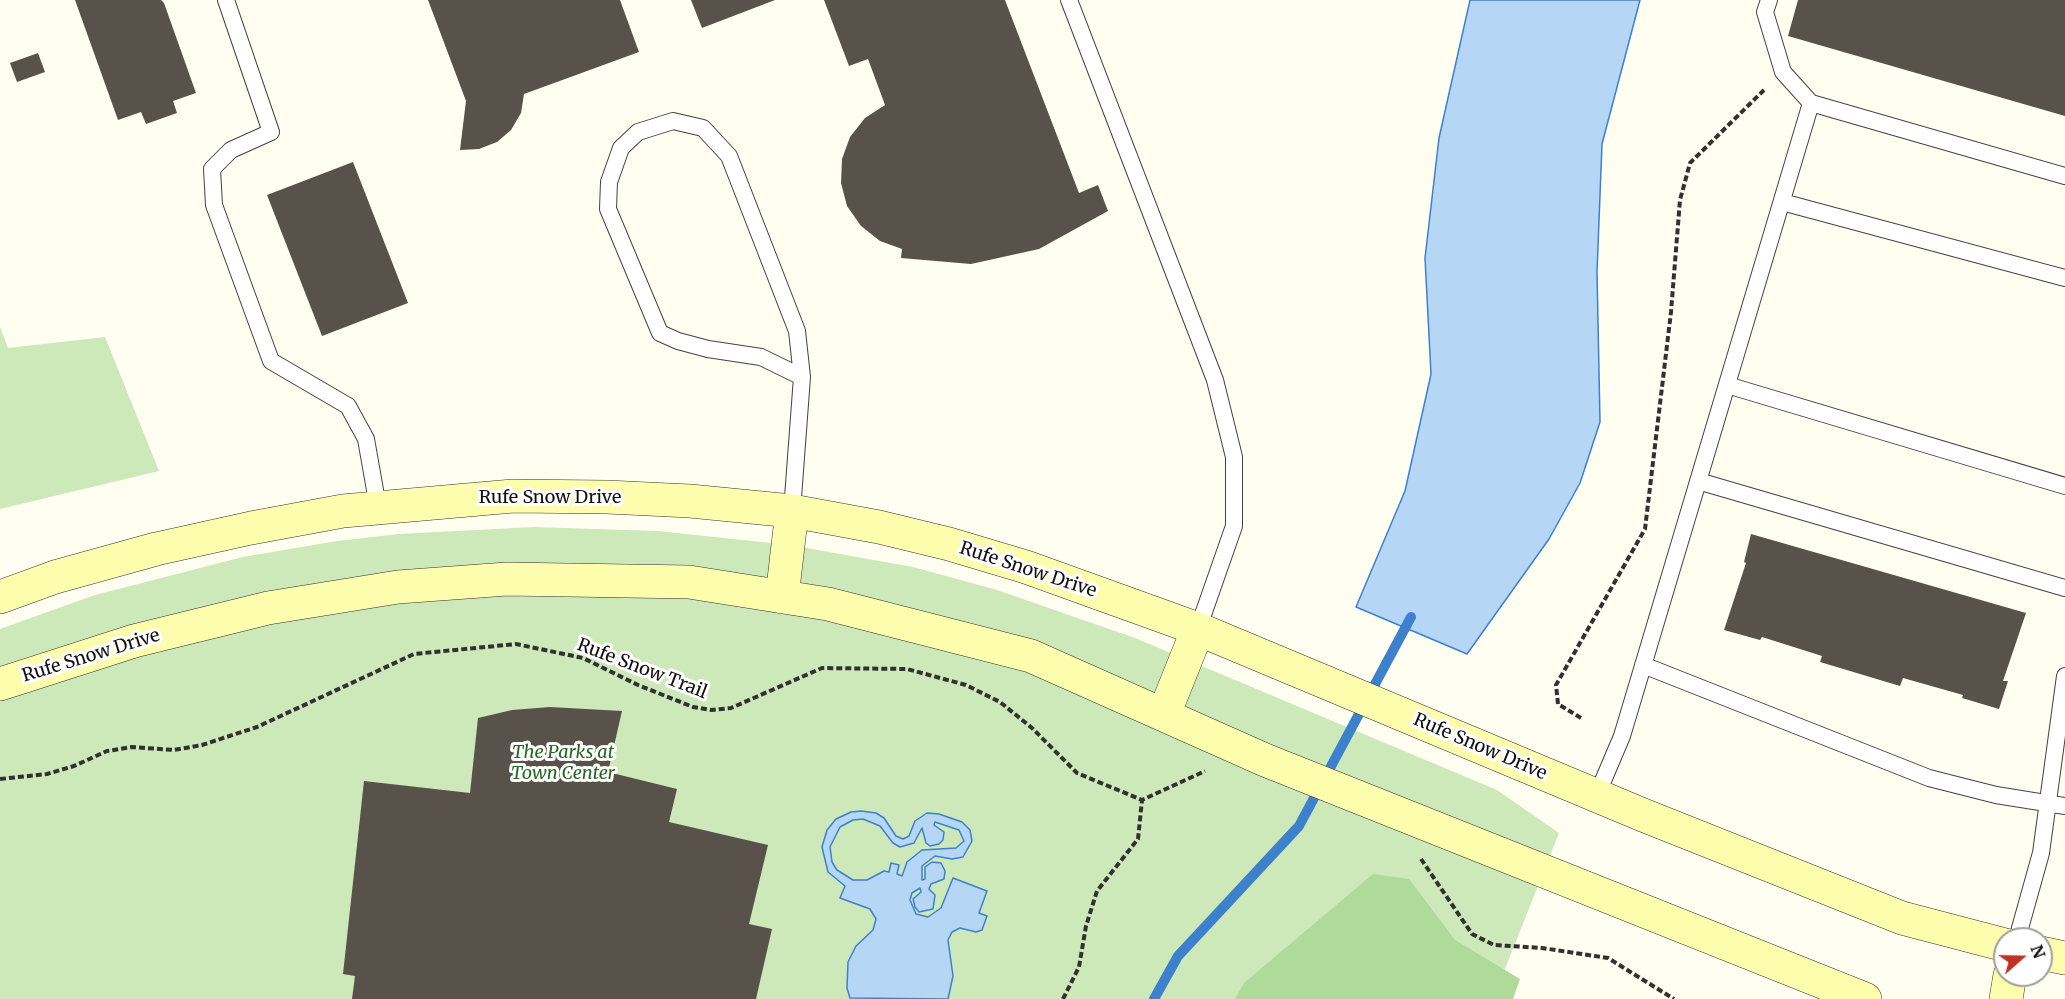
<!DOCTYPE html>
<html>
<head>
<meta charset="utf-8">
<style>
	body { margin:0 }
	#map { position:relative; width:2065px; height:999px; overflow:hidden; background:#fffef1; font-family:Merriweather,serif }
	canvas { display:block }
	.north { position:absolute; left:1993px; top:927px; width:60px; height:60px; box-sizing:border-box; background:#fff; border:2px solid #9f9f9f; border-radius:50%; rotate:70deg; font-size:16px; font-weight:700; line-height:24px; text-align:center; color:#0f0f0f }
	.north::after { content:''; display:block; margin:auto; width:21px; height:27px; background:#bf3327; clip-path:polygon(50% 0,100% 100%,50% 72%,0 100%) }
</style>
</head>
<body>
<div id="map">
<canvas width="2065" height="999"></canvas>
<div class="north">N</div>
</div>
<script>
const c = document.querySelector('canvas').getContext('2d');
c.lineJoin = 'round';
function paint(path, color) { c.fillStyle = color; c.fill(path, 'evenodd'); }
const poly = rows => new Path2D(rows.map(r => 'M' + r).join(''));
function strokePath(path, color, width, dash) { c.strokeStyle = color; c.lineWidth = width; c.lineCap = dash ? 'butt' : 'round'; c.setLineDash(dash || []); c.stroke(path); }
function drawText(font, color, halo, rows, align = 'center') {
  c.font = font + ' Merriweather,serif'; c.lineWidth = 6; c.setLineDash([]); c.textBaseline = 'middle'; c.strokeStyle = halo; c.fillStyle = color; for (const [text, x, y, turn = 0] of rows) {
    c.save(); c.translate(x, y); c.rotate((+turn || 0) * Math.PI / 180); c.textAlign = isNaN(turn) ? turn : align; if (halo) c.strokeText(text, 0, 0); c.fillText(text, 0, 0); c.restore();
  }
}
const green = poly([
	[0,327,8,348,105,337,159,471,0,509],
	[534,527,658,531,790,545,913,567,997,590,1135,638,1497,790,1559,833,1493,999,0,999,0,629,95,595,243,557,337,541,399,534]
]);
const forest = poly([
	[1373,874,1409,879,1455,940,1520,979,1513,999,1235,999,1244,983]
]);
const water = poly([
	[1470,0,1640,0,1602,144,1597,272,1600,422,1580,483,1549,539,1467,654,1356,607,1405,491,1431,374,1425,258,1439,138,1470,0],
	[861,811,876,813,884,818,896,836,903,839,909,836,915,821,927,813,939,814,962,822,970,830,972,841,963,857,952,859,935,856,922,866,922,880,925,879,925,867,932,862,941,863,945,871,944,879,931,884,929,889,935,895,933,909,919,912,915,907,913,899,921,892,920,888,912,893,910,900,916,914,928,917,941,908,953,878,987,891,979,913,987,916,982,930,976,932,960,928,952,932,948,940,953,976,948,999,850,998,847,988,848,962,856,946,873,930,876,919,870,909,840,898,845,886,828,872,822,847,827,830,836,819,851,812,861,811],
	[863,819,880,826,893,843,900,847,914,843,922,828,926,843,930,846,939,844,943,840,944,832,934,825,935,822,959,830,964,841,956,848,922,850,907,862,902,876,897,874,899,865,891,863,889,872,884,871,867,880,853,880,837,870,832,862,830,847,840,827,853,820,863,819]
]);
const stream = poly([
	[1154,999,1178,956,1299,826,1411,617]
]);
const building = poly([
	[75,0,161,0,164,3,196,93,173,101,177,113,146,124,141,112,118,120],
	[428,0,620,0,639,52,524,94,521,113,511,130,497,142,479,149,460,150,466,101],
	[691,0,775,0,702,28],
	[824,0,1005,0,1079,193,1098,185,1108,211,1039,249,971,264,901,258,902,249,880,241,861,226,847,206,841,183,842,159,850,137,865,118,885,105,868,59,849,66],
	[1798,0,2065,0,2065,116,1788,36],
	[38,53,45,72,17,82,10,63],
	[353,162,408,303,322,336,267,195],
	[1751,534,2026,613,2003,681,2008,681,1999,709,1962,698,1963,695,1903,678,1900,686,1820,662,1822,656,1762,637,1760,640,1724,630,1746,563,1744,562],
	[550,707,622,711,608,772,677,789,669,822,768,845,749,924,772,929,756,999,352,999,355,976,343,974,364,781,470,793,478,718,512,710]
]);
const path = poly([
	[1581,718,1558,704,1556,685,1645,529,1671,312,1680,200,1690,163,1764,90],
	[0,779,47,774,74,766,107,751,132,747,174,750,202,745,257,727,414,654,516,644,583,658,638,685,693,707,712,710,731,708,822,668,907,669,966,685,1000,702,1032,728,1077,773,1142,800,1205,771],
	[1421,859,1472,934,1494,945,1542,948,1608,958,1674,999],
	[1063,999,1079,967,1086,926,1097,891,1138,839,1142,800]
]);
const service = poly([
	[226,0,271,132,231,150,212,169,214,205,271,361,348,406,366,439,378,507],
	[1069,0,1215,380,1234,457,1234,526,1198,629],
	[1811,103,2065,176],
	[1782,202,2065,278],
	[1727,385,2065,486],
	[1698,481,2065,588],
	[792,511,802,377,797,331,729,156,703,128,673,121,638,132,621,148,609,182,608,209,660,333,678,341,708,349,761,357,802,377],
	[1643,665,1929,778,1996,795,2065,806],
	[1597,795,1622,736,1811,103,1783,72,1765,12,1769,0],
	[2017,939,2041,853,2065,676]
]);
const secondary = poly([
	[0,597,55,577,156,549,251,528,343,511,513,496,607,497,690,501,792,511,879,527,949,544,1026,567,1198,629,1643,815,1902,918,2005,945],
	[782,597,792,511],
	[0,684,134,641,268,608,398,587,507,579,689,582,828,604,1031,656,1265,760,1865,999],
	[1164,714,1198,629],
	[2041,953,2065,958],
	[2006,999,2010,975]
]);
const streetNames = [
	["Rufe Snow Drive",550,498],
	["Rufe Snow Drive",1028,570,18],
	["Rufe Snow Drive",91,656,-17],
	["Rufe Snow Trail",642,669,21],
	["Rufe Snow Drive",1480,747,23]
];
const parkNames = [
	["The Parks at",563,753],
	["Town Center",563,774]
];
paint(green, '#cde9ba');
paint(forest, '#aeda9a');
paint(water, '#b6d6f6');
strokePath(water, '#3d81cc', 1.5);
strokePath(stream, '#3d81cc', 10);
paint(building, '#58524b');
strokePath(service, '#424242', 18);
strokePath(secondary, '#313131', 34);
strokePath(path, '#313131', 4, [6, 3]);
strokePath(service, '#fff', 16);
strokePath(secondary, '#fdfead', 33);
drawText('18px', '#0f0f0f', '#fff', streetNames);
drawText('italic 18px', '#25671f', '#fff', parkNames);
</script>
</body>
</html>
